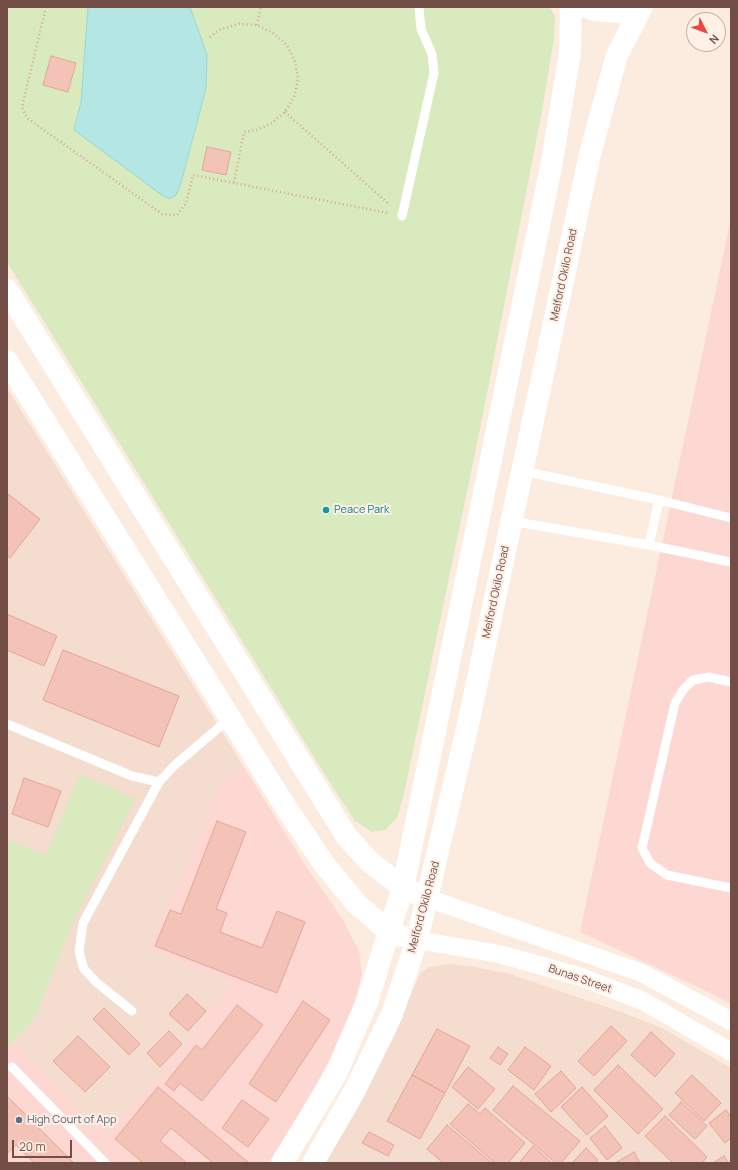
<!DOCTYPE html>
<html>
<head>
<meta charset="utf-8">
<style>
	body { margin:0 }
	#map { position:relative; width:738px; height:1170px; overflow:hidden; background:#fcecdf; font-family:Manrope,sans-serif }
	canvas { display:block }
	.frame { position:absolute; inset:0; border:8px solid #734e47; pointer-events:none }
	.north { position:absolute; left:686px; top:12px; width:40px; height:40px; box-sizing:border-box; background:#fff0e6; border:1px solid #c7afa6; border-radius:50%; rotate:132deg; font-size:11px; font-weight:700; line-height:16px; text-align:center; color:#734e47 }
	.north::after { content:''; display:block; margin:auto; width:14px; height:18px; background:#e94741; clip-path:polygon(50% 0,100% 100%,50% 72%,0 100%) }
	.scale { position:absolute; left:12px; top:1140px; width:60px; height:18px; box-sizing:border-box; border:2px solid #734e47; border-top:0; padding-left:5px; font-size:12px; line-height:14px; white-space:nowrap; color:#734e47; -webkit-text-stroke:3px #fff0e6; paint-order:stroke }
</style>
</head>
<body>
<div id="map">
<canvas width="738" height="1170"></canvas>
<div class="frame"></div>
<div class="north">N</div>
<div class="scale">20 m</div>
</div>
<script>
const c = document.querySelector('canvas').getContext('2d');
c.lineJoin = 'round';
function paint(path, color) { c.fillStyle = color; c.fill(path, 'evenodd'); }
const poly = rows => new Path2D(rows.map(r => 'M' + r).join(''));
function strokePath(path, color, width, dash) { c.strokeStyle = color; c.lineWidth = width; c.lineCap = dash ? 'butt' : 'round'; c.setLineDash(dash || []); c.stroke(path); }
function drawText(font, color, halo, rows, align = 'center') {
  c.font = font + ' Manrope,sans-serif'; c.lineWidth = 4; c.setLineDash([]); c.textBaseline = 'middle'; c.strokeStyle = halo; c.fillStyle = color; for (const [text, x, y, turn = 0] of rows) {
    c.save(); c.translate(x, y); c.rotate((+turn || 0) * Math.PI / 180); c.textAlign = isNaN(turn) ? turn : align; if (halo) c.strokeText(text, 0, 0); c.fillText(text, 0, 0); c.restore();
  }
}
const residential = poly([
	[7,388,242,764,222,782,230,983,187,1043,105,1135,13,1041,34,1020,73,922,46,855,7,840],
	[450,964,475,967,510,974,624,1013,664,1029,731,1068,731,1163,324,1163,354,1115,392,1041,420,973,430,967]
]);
const commercial = poly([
	[731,218,731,1004,702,989,580,932],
	[242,764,302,860,343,920,359,951,362,974,353,1006,329,1060,302,1111,268,1163,7,1163,7,1047,13,1041,105,1135,187,1043,230,983,149,948,222,782]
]);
const green = poly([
	[7,7,549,7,555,16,554,38,542,111,480,429,404,794,397,818,385,830,372,832,355,821,332,786,7,262],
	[80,774,135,799,73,922,34,1020,7,1047,7,840,46,855]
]);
const water = poly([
	[88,7,190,7,207,55,206,88,181,183,176,195,170,199,163,196,74,130,81,102,88,7]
]);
const building = poly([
	[51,56,76,63,68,92,43,85,51,56],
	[207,147,231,152,226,175,202,170,207,147],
	[8,494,40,519,10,558,7,556,7,496,8,494],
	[7,614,57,636,44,666,7,650,7,614],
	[63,650,179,696,159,747,43,700,63,650],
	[24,778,61,791,48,827,12,814,24,778],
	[217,821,246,832,216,909,227,913,220,932,262,948,277,911,305,922,277,993,155,946,170,910,181,914,217,821],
	[187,994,206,1011,188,1031,169,1014,187,994],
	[303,1001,330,1020,276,1102,249,1084,303,1001],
	[237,1005,263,1025,202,1101,180,1083,174,1091,165,1084,196,1045,202,1050,237,1005],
	[104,1008,140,1044,129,1055,93,1019,104,1008],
	[611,1026,627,1041,594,1076,578,1061,611,1026],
	[437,1029,470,1046,445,1093,412,1075,437,1029],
	[169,1031,182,1044,160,1067,147,1053,169,1031],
	[651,1032,675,1054,655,1077,631,1055,651,1032],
	[78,1036,110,1067,85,1092,53,1061,78,1036],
	[498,1047,508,1054,500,1065,490,1058,498,1047],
	[525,1047,551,1066,534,1090,508,1070,525,1047],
	[618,1065,663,1109,638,1134,594,1090,618,1065],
	[468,1067,495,1089,478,1109,452,1087,468,1067],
	[561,1071,576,1088,551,1112,535,1094,561,1071],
	[412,1075,445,1093,420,1139,387,1121,412,1075],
	[692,1075,721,1103,704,1121,675,1093,692,1075],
	[513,1086,580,1141,561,1163,556,1163,493,1110,513,1086],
	[158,1087,249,1163,213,1163,171,1128,160,1141,187,1163,143,1163,115,1139,158,1087],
	[582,1087,608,1116,587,1135,561,1107,582,1087],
	[7,1096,74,1163,34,1163,16,1145,7,1154,7,1096],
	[242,1100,269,1119,248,1147,222,1128,242,1100],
	[681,1102,707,1126,695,1139,669,1115,681,1102],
	[468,1104,480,1114,485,1108,525,1143,508,1163,495,1163,450,1124,468,1104],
	[726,1110,731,1117,731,1138,725,1143,709,1123,726,1110],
	[665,1116,707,1157,702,1163,673,1163,645,1136,665,1116],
	[447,1125,492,1163,443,1163,427,1149,447,1125],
	[605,1126,622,1148,607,1160,590,1138,605,1126],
	[369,1132,394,1145,388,1156,362,1143,369,1132],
	[533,1146,552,1163,519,1163,533,1146],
	[586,1148,598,1160,595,1163,572,1163,586,1148],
	[634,1152,640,1163,615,1163,634,1152],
	[724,1156,729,1163,713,1163,724,1156]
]);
const path = poly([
	[46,7,22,107,27,118,162,214,177,215,186,203,193,175,388,213],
	[257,25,261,7],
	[210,37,221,29,239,24,257,25,273,33,287,45,295,61,298,79,294,97,285,112,272,123,257,130,244,132,234,183],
	[285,112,390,205]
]);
const service = poly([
	[402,216,434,73,432,54,421,29,419,7],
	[523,471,659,500,731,518],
	[511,521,649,545,731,562],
	[649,545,659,500],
	[731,682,709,677,693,680,683,690,675,703,642,848,650,863,667,875,731,888],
	[7,724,132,776,159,782,175,765,230,718],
	[132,1011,96,982,84,969,79,952,83,923,159,782],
	[12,1067,105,1163]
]);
const minor = poly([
	[427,898,642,973,731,1021],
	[417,940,499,954,578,976,643,1001,731,1052]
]);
const secondary = poly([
	[587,7,594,10,619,12,638,7],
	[7,290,347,837,371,863,403,887,415,893],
	[7,361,285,806,324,864,356,903,389,932,402,936],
	[282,1163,336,1074,367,1002,403,887,551,167,570,53,571,7],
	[313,1163,355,1090,392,1014,417,940,469,720,590,154,617,55,642,7]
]);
const markers = [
	[326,510,4,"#0f9aa8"],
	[19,1120,4,"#5c6f8a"]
];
const streetNames = [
	["Melford Okilo Road",564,275,-78],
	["Melford Okilo Road",496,592,-78],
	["Melford Okilo Road",424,907,-75],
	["Bunas Street",580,979,19]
];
const cultureNames = [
	["Peace Park",334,510]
];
const serviceNames = [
	["High Court of App",27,1120]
];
paint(residential, '#f4dcce');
paint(commercial, '#fdd7d2');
paint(green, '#d8eabe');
paint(water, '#b4e6e3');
strokePath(water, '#9ad8d5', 1);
paint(building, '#f2c3b6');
strokePath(building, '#e5a697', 1);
strokePath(path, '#d6a69a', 2.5, [1, 3]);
strokePath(service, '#fff', 9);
strokePath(minor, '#fff', 18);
strokePath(secondary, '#fff', 22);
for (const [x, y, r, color] of markers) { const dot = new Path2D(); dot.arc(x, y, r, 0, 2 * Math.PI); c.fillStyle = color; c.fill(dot); strokePath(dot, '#fff0e6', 1.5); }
drawText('11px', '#734e47', '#fff0e6', streetNames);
drawText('11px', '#0d838f', '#fff0e6', cultureNames, 'left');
drawText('11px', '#4e5e75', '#fff0e6', serviceNames, 'left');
</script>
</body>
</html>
